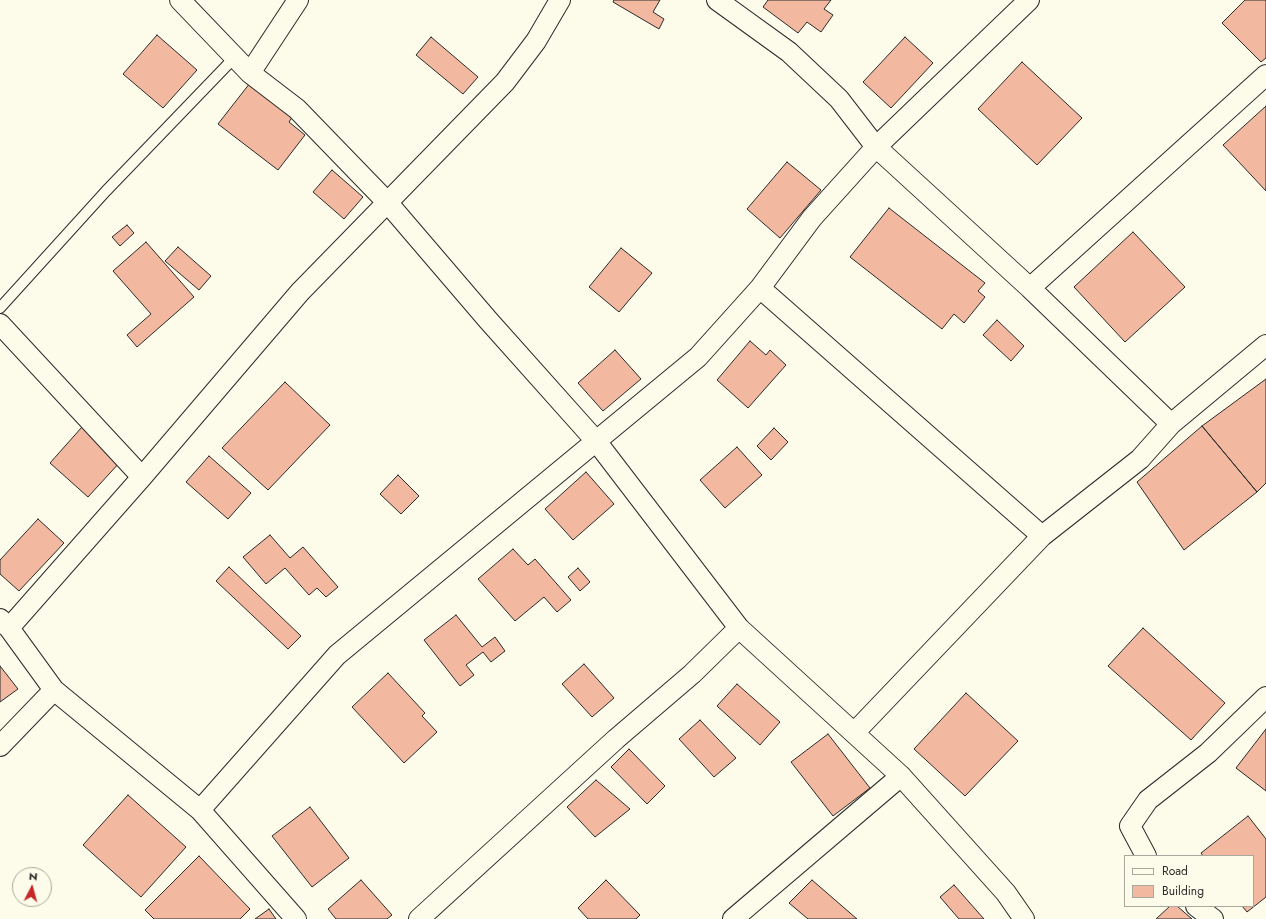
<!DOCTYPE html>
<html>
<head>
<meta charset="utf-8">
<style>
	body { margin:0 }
	#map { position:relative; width:1266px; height:919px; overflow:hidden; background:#fdfbea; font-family:Jost,sans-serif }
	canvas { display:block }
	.legend { position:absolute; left:1124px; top:855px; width:130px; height:52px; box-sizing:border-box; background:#fdfbea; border:1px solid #a9a89e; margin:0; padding:5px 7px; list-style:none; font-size:12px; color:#2b2b2b }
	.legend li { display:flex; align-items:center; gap:8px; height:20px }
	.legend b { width:20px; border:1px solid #a9a89e }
	.north { position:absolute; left:12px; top:867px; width:40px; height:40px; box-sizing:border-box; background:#fdfbea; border:1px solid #a9a89e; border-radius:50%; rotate:6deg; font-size:11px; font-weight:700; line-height:16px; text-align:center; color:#2b2b2b }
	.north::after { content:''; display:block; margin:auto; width:14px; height:18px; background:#c62828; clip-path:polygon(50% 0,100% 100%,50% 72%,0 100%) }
</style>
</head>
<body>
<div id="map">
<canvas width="1266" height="919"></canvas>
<ul class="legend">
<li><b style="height:5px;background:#fdfbea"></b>Road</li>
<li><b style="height:11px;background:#f2b8a0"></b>Building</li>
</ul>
<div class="north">N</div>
</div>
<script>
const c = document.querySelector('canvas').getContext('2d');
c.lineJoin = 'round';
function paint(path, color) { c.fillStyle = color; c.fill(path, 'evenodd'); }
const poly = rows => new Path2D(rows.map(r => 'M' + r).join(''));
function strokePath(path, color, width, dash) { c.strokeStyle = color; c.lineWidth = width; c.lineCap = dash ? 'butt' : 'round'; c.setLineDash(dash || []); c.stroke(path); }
const building = poly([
	[614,0,660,0,653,12,664,19,659,29,613,2,614,0],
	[768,0,831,0,824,9,833,15,821,32,807,22,798,33,763,7,768,0],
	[1245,0,1266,0,1266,58,1261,62,1222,23,1245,0],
	[157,35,197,70,163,108,123,74,157,35],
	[431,37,478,77,463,94,416,55,431,37],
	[905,37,933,63,891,108,863,82,905,37],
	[1022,62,1082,118,1037,165,978,109,1022,62],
	[250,83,293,116,289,122,305,135,278,170,218,124,250,83],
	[1266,106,1266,191,1223,145,1266,106],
	[787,162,821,190,780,238,747,209,787,162],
	[332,170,363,197,344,219,313,192,332,170],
	[889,208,985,283,978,291,985,297,964,323,954,314,942,329,850,257,889,208],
	[127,225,134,233,120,246,112,237,127,225],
	[1133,232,1185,287,1125,342,1074,287,1133,232],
	[146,242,194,297,137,347,127,335,151,314,113,271,146,242],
	[178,247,211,276,199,290,165,261,178,247],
	[621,248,652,273,619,312,589,287,621,248],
	[997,320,1024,346,1011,361,983,335,997,320],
	[750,341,766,355,770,350,786,365,748,408,717,380,750,341],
	[615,350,641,379,603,411,578,383,615,350],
	[1266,379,1266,483,1257,492,1202,426,1266,379],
	[285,382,330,425,268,490,222,448,285,382],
	[1202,426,1257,492,1184,550,1137,482,1202,426],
	[82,427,121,461,88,497,50,463,82,427],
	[774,428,788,442,771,460,757,446,774,428],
	[737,447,762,475,725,508,700,480,737,447],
	[209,456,251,493,228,519,186,482,209,456],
	[586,472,614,504,573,540,545,509,586,472],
	[398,475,419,496,401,514,380,494,398,475],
	[38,519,64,543,19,591,0,574,0,560,38,519],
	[270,535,290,558,303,547,338,587,326,597,317,588,309,595,285,568,266,584,243,557,270,535],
	[513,549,528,565,535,559,571,600,557,612,544,597,515,621,478,579,513,549],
	[229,567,301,636,288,649,216,581,229,567],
	[578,568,590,582,580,591,568,577,578,568],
	[456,615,482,647,495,637,505,651,491,662,483,652,466,665,474,675,460,686,424,640,456,615],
	[1143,628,1225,703,1191,740,1108,666,1143,628],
	[584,664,614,698,592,717,562,684,584,664],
	[0,666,18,689,0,702,0,666],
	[388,673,425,713,422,716,437,732,404,763,352,707,388,673],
	[737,684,780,722,760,745,717,706,737,684],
	[966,693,1018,741,965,796,914,749,966,693],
	[700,720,736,758,714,777,679,739,700,720],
	[1266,729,1266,791,1236,768,1266,729],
	[828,734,870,788,833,816,791,762,828,734],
	[629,749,665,786,647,804,611,767,629,749],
	[596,780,630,809,595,837,567,807,596,780],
	[128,795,186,847,141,897,83,845,128,795],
	[310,807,349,858,312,887,272,836,310,807],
	[1248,816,1266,839,1266,897,1247,912,1242,906,1253,906,1253,856,1203,856,1201,853,1248,816],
	[199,856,250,909,240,919,154,919,145,910,199,856],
	[361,880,392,915,387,919,336,919,328,909,361,880],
	[606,880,640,915,636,919,588,919,578,908,606,880],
	[812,880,857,919,808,919,789,903,812,880],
	[954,885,984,919,959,919,940,897,954,885],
	[1170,906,1177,906,1192,919,1156,919,1170,906],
	[269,909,276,919,255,919,269,909]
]);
const lane = poly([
	[0,308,106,191,235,57]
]);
const street = poly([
	[180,0,250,73,297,109,387,202,488,320,596,441,739,628,901,776,1006,893,1024,919],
	[717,0,789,52,839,99,876,147,1030,288,1171,424],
	[250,73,298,0],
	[760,288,1042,536],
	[1030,288,1266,75],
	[0,324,142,477],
	[0,619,9,628,54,690,200,810,296,919],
	[9,628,142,477,300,292,505,82,536,41,560,0],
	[854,733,1042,536,1140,459,1171,424,1266,345],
	[0,746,54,690],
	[200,810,337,655,698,357,760,288,812,218,876,147,1029,0],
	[1146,856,1130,826,1148,800,1208,753,1266,697],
	[1196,906,1213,919],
	[419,919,616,739,692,674,739,628],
	[733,919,901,776]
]);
paint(building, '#f2b8a0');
strokePath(building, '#2b2b2b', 1);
strokePath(lane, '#2b2b2b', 12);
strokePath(street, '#2b2b2b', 22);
strokePath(lane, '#fdfbea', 10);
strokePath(street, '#fdfbea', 20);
</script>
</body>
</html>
